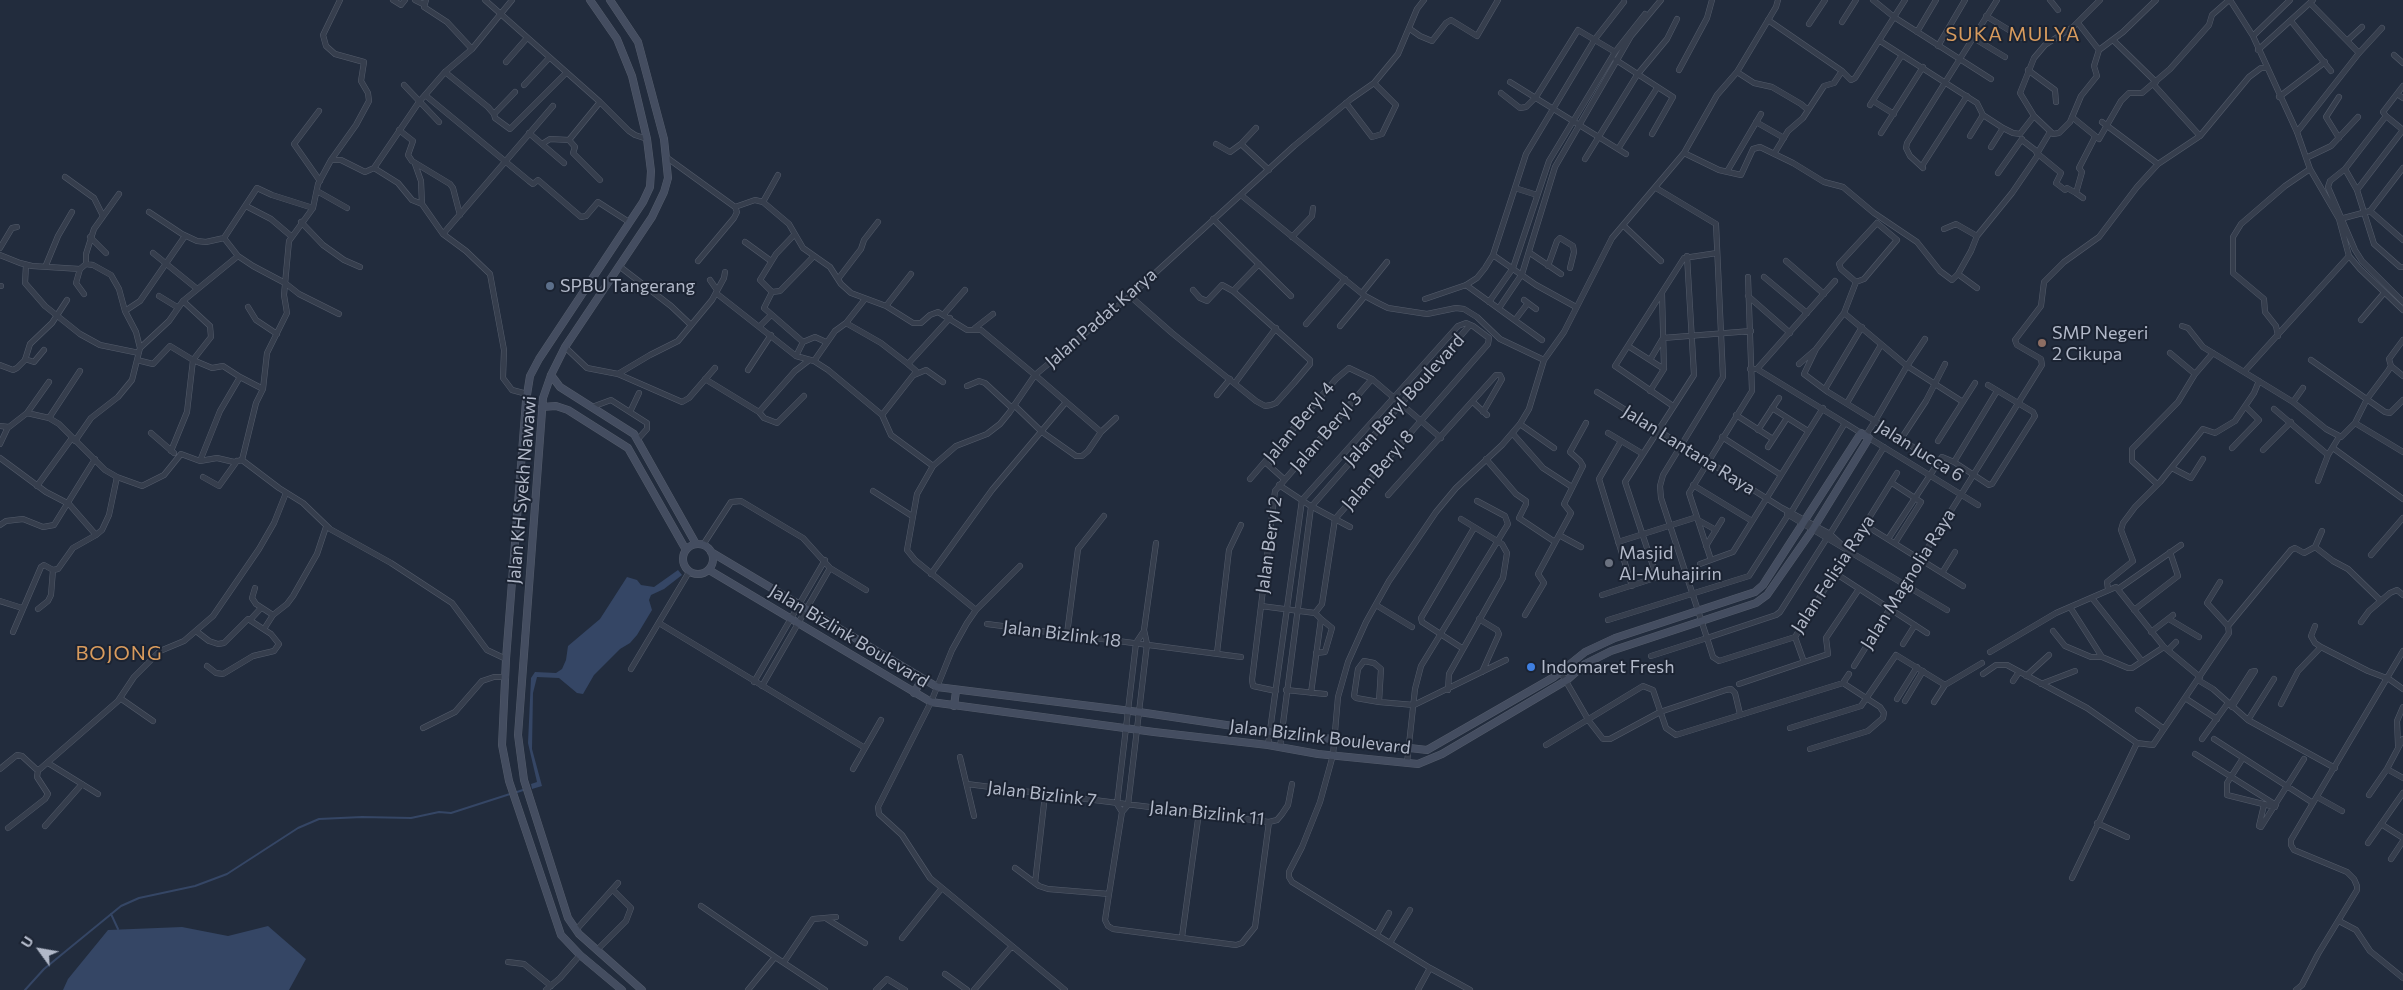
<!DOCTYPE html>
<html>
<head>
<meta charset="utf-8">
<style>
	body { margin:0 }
	#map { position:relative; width:2403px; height:990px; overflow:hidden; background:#222c3d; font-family:Commissioner,sans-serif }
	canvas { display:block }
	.north { position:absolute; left:15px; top:925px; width:50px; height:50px; -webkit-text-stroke:4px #1b2332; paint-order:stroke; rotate:302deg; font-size:14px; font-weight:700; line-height:20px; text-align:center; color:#b2b9c9 }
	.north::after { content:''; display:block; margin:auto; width:18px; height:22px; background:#b2b9c9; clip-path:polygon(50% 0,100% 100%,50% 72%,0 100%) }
</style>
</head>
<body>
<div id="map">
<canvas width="2403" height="990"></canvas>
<div class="north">U</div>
</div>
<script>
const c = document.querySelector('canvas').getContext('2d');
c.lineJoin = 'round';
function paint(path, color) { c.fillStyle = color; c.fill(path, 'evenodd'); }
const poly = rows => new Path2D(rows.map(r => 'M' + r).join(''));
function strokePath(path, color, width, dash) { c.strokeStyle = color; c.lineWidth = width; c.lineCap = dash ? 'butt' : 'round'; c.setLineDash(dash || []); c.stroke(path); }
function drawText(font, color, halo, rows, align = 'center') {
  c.font = font + ' Commissioner,sans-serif'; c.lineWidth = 4; c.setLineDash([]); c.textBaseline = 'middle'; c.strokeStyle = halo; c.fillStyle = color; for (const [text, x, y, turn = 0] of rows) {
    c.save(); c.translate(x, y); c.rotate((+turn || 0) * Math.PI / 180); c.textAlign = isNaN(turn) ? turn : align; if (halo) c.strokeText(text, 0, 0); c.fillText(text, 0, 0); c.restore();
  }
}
const water = poly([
	[678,570,682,575,664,589,651,595,649,600,652,610,637,635,630,643,620,649,594,675,583,694,577,693,559,678,537,677,533,693,532,749,542,786,532,789,531,784,537,782,528,743,531,678,535,672,556,673,562,669,566,660,568,646,600,619,627,577,637,580,641,585,654,587],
	[268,926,306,959,289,990,63,990,68,979,108,930,182,927,228,936]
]);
const stream = poly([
	[517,792,523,790],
	[111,914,118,929],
	[25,990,44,969,121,906,139,898,195,886,227,874,298,828,319,819,362,817,411,818,439,812,451,813,510,794]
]);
const street = poly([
	[393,0,401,5,405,0],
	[415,0,423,4],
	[426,0,424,7,447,22,472,49],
	[485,0,600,102,629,131,635,135,647,139],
	[1873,0,1894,17,1991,79],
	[2050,0,2058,10],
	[2230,0,2253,36,2297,132,2310,169,2339,219,2349,256,2360,269,2403,310],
	[2310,3,2359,53],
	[1986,16,2022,38],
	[1768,20,1842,71],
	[2291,21,2331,71],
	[1842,22,1856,0],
	[1809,24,1825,0],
	[1410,29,1420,36,1432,41,1446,23,1451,20,1477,36,1498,0],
	[1917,32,1936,0],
	[2253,36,2290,0],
	[1972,37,2005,57],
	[2113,40,2156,82],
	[2348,40,2362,27],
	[1880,41,1977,103,1983,115,2003,128,2013,133,2020,134,2034,116,2020,93,2034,58,2045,45,2073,27,2100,0],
	[1938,46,1965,0],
	[2099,50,2123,32,2156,0],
	[2258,50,2313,0],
	[2394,55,2403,63],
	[1616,60,1673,97,1652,134],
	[506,62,527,38],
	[1679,70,1707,18,1712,0],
	[2028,70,2055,90,2056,102],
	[445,72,488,107,494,114,495,118,510,129,566,73],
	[1737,72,1754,83,1772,87,1801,104,1808,110],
	[1510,82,1626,154],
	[2153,84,2200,136],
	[404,85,439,122],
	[524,85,549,58],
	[2403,86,2383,112,2386,116,2345,169,2357,190,2374,244,2400,267,2403,267],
	[1501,93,1520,108,1526,107,1536,97,1578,30,1615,52],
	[2397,94,2403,98],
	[425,95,529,181,533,184,538,180,581,217,586,216,598,202,629,222],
	[2279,97,2325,62],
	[2339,97,2326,117,2339,138],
	[1873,101,1894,114],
	[600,102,569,140,575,147,573,153,600,180],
	[1346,103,1372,137,1382,134,1396,105,1374,83],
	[1870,105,1902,55],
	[319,111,294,144,320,181],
	[494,114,515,92],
	[2034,116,2053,134,2059,133,2070,122,2081,96,2097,76,2094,66,2099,50,2078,23],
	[2386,116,2403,130],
	[2072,117,2099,139,2121,101,2129,93,2142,93,2170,69,2209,25,2212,15,2229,0],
	[1756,122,1784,138],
	[2102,122,2158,164],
	[399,130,413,141,408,155,412,161,450,184,453,188,460,215],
	[2297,132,2359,53,2382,28],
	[529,133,564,163],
	[1881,133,1923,67],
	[1970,136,1983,115],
	[542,144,550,139,569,140],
	[1216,144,1230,152,1241,144,1269,170],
	[1241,144,1256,128],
	[1991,147,2003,128],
	[1618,149,1657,88],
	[2038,152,2050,132],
	[1684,153,1719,170,1741,175,1753,149,1760,147,1793,163,1824,182,1843,187,1874,213,1917,242,1940,271,1952,280,1958,274,1971,251,1977,236,2012,193,2038,155,2035,150,2022,140],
	[1774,154,1788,131,1803,118,1824,86,1834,83,1842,71,1851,80,1855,78,1905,0],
	[2038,154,2061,173,2056,183,2065,190,2067,188,2076,193],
	[666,157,735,207,755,200,763,202,789,224,803,248,830,267,841,284,851,293,886,306,913,323,921,323,930,315,938,312,967,330,981,330,1035,375,1130,296,1294,146,1351,99,1374,83,1398,54,1417,9,1424,0],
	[2306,158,2331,146,2358,117],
	[1585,159,1637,75,1667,39,1677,19],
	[331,160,356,125,369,101,368,93,361,81,364,62,335,54,326,46,323,35,340,0],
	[415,164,421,181,422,204],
	[1922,166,1967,96],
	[374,168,398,183,412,200,422,204,443,234,466,251,490,274,504,350,503,378,512,390,527,394],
	[1923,168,1910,156,1906,148,1907,143,1997,0],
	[2345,169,2330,181,2328,187,2355,250,2362,261,2403,302],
	[1728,170,1761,114],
	[1998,173,2022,139],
	[65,177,94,198,103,216],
	[1515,188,1537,195],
	[1656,188,1716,224,1723,377,1663,475,1660,486,1661,498,1707,638,1776,615,1780,612,1827,538],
	[2357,190,2403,130],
	[317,191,347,208],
	[1241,195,1365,296,1378,303,1388,308,1427,314,1456,308,1464,309,1477,317,1500,339,1544,360],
	[2083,198,2076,193,2082,172,2079,168,2095,137],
	[763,202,778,175],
	[246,206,271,219,291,236],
	[313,208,272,195,257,188,224,238,238,256,253,266,285,283,299,294,339,314],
	[2370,211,2403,168],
	[149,212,182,234,197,241,206,242,224,238],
	[1213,219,1291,296],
	[2340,219,2370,211,2403,240],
	[301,222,323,245,344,260,360,267],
	[1877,223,1897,240,1864,279,1856,282,1841,269,1839,264,1877,223],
	[1624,226,1661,261],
	[1944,229,1956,224,1977,236],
	[443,234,553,106],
	[794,235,776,254,760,280,772,292,764,308,803,342,796,356],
	[90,237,106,253],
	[1292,237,1312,216,1313,208],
	[745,242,771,261],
	[0,248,12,228,17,227],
	[153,253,196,288],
	[1530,253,1561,274],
	[0,255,20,263,32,266,80,269,86,264,93,265,111,275,119,289,125,311,136,332,140,348,132,380,118,397,91,418,75,441],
	[1493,255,1536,285,1576,307],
	[698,261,734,218,737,212,735,207],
	[1786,261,1824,294],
	[86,264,86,254,94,229,119,194],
	[26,265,25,283,45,306,80,334,100,345,139,353],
	[46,265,58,236,72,212],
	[619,266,671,306,691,325],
	[1548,266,1557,241,1560,238,1573,246,1574,252,1570,268],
	[80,269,76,283,84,294],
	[1958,274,1977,288],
	[1764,277,1807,313],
	[838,279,861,249,864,240,878,222],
	[710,280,717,290],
	[1466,285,1542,340],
	[0,286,1,286],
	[1193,290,1200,298,1207,301,1222,285,1233,291],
	[772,292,780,291,814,256],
	[716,293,796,356,814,361,828,370,882,415,891,435,933,466],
	[1362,293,1387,262],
	[159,296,177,307],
	[1130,296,1172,333,1256,401,1265,406,1271,405,1276,403,1294,383,1310,364,1310,360,1233,291,1259,264],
	[1748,296,1790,333],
	[1425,299,1466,285,1477,278,1485,268,1493,255,1526,154,1595,39,1624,2],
	[1524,300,1536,309],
	[1489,302,1513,268,1549,161,1615,52,1645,14],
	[886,306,911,274],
	[248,307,256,320,277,334],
	[1499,308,1522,274,1555,167,1631,36,1661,0],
	[125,311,140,301,185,236],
	[1844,313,1816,349,1804,374,1828,392,1875,421,1907,366,1844,313,1856,282],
	[944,314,965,290],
	[1515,320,1528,303],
	[2361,320,2384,293],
	[846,323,865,299],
	[1306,324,1345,279],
	[760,326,771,315],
	[1340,326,1365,296],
	[2182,326,2188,328,2203,347,2244,372,2349,256],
	[975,328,993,314],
	[2278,336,2276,326,2265,312,2264,299,2233,273,2233,237,2241,224,2285,186,2310,169],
	[1925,339,1907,366,1963,402],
	[803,342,815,337,826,342],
	[1628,346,1664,369],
	[565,347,587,368,618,374,682,402,689,398,715,368],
	[140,348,169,321,183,301,238,256],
	[2170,353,2195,374],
	[25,359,34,362,44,350],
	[137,360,153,364,170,346,193,360,211,337,210,326,183,301],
	[1650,360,1663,338,1751,331],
	[2311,360,2385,412,2390,413,2403,400],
	[814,361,835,331,846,323,881,343,908,364,950,318],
	[1799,364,1814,351],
	[0,365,13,370,17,368,25,360,30,344,52,323,67,300],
	[2391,366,2403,376],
	[1750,369,1757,369,1845,423,1792,511],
	[1757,369,1835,281],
	[748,370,771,335],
	[2244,372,2293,402,2326,429,2341,437,2355,423,2367,399,2388,371,2391,366,2389,359,2403,340],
	[618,374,650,355,678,341,712,300,724,278,725,272],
	[914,375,926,370,943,382],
	[705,379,759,412,764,418,777,423,804,396],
	[1235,383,1276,328],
	[967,386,979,381,985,383,1012,408],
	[1825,389,1862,327],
	[1650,391,1664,369,1662,293],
	[1597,392,1782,508,1830,534,1842,545],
	[1217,395,1230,379],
	[1473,402,1487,415],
	[2293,402,2303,388],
	[1847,403,1881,345],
	[1014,405,1042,432,1076,456,1082,456,1088,451,1101,432,1116,418],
	[1673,406,1615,366,1684,258,1717,253],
	[592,407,611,400,647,423,647,429,638,439],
	[1772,408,1808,431],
	[2274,409,2328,455],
	[630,412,639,393],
	[759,412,795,371,808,361],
	[27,413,49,382],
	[882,415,915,373,916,371,908,364],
	[1736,415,1773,439],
	[49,418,80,371],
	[1845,423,1861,433],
	[2355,423,2403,452],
	[1520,424,1554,448],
	[0,426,9,427,27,413,49,418,59,424,105,470,117,477,142,486,164,475,181,454,200,461,217,458,234,462,242,460,256,403,263,389,267,353,287,313,284,295,289,241,313,208,318,184,331,160,341,160,365,172,374,168,419,102,445,72,472,49,512,0],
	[1758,430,1779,398],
	[151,433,174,453],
	[1608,433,1643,454],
	[1513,434,1543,468,1572,487],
	[1866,435,1875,421,1901,439,1926,401,1945,364],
	[1722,437,1781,475],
	[1869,438,1978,505],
	[1901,439,1922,453],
	[1621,441,1599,479,1632,586],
	[1938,441,1975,383],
	[0,444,8,427],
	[1768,447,1787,418],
	[2232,448,2259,420,2245,406],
	[2333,448,2403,499],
	[2263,450,2291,422],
	[171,451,187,412,193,360,212,368,223,366,240,377],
	[0,458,46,492,69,504,96,535],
	[1486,459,1516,494,1526,501,1526,504,1519,518,1555,542],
	[242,460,279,488,303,503,330,529,391,563,452,603,487,650,506,659],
	[200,461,220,411,240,377,263,389],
	[1265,462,1284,479],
	[1954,462,1997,391],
	[2172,468,2191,478,2203,459],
	[203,477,219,486,237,461],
	[1250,479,1336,379,1349,368,1372,379,1441,438],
	[2318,481,2328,455,2339,437],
	[1892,483,1921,502,1895,543],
	[2157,484,2132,461,2132,449,2178,402,2195,374,2213,353],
	[1279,485,1309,505,1350,527],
	[1693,485,1752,521],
	[37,486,72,438],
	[873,491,912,516],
	[1388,495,1496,375,1500,375,1502,379,1483,412],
	[1787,514,1947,610],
	[1698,520,1716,530],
	[0,525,6,521,23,519,43,527,54,525,95,459],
	[1865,525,1963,586],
	[1830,534,1884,447],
	[1559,535,1581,547],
	[1888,539,1942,457,1954,462,1989,485,1992,484,2035,416,2033,412,1988,385],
	[1618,542,1697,517],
	[1156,543,1144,630,1147,644,1137,729,1128,805,1122,812,1109,894,1105,920,1108,926,1113,929,1236,945,1242,943,1255,927,1269,822],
	[703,545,731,502,741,501,803,538,830,568,866,590],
	[1706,546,1722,520],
	[2315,547,2333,561,2348,569,2380,600],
	[2371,555,2403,518],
	[1711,560,1689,493,1752,391,1748,277],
	[1700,564,1733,552,1823,408],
	[1835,573,1927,633],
	[1942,573,1955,552],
	[931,574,992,490,1066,402],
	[1657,578,1625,482,1694,375,1687,256],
	[255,588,252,598,256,604,273,615],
	[2108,589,2107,582,2133,561,2121,530,2123,523,2135,507,2160,482,2203,429,2215,433,2235,421,2254,393,2259,381],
	[2118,589,2181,545],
	[1602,595,1667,574],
	[2092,598,2142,661],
	[0,601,22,608],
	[1376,605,1412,627],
	[1261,606,1315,613],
	[2070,607,2102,657,2128,668,2132,668,2164,647],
	[38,609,48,601,51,595,53,570],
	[976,610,915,560,907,550,917,494,933,466,956,446,987,434,1000,424,1009,413,1035,375,1101,432],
	[2134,610,2178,576,2170,552],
	[1525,615,1544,583,1538,574,1571,513,1564,504,1583,466,1580,461,1570,452,1586,423],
	[251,619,261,608],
	[1479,619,1497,630,1499,634,1482,672],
	[2169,619,2199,637],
	[1608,620,1749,576,1788,515],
	[2361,622,2369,611,2390,593,2397,590,2403,595],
	[659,623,865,748],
	[987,624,1241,657],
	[2228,626,2291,550,2295,548,2304,553,2315,547,2322,531],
	[2315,626,2311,636,2315,643,2321,647],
	[264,629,273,615,287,604,293,596,317,554,326,527],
	[196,631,209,641,218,644,224,643,248,619,271,634,279,644,274,651,253,656,223,674,216,673,207,666],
	[2053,631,2065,646,2091,657,2102,657],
	[13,632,41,567,44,565,53,570,58,569,73,548,96,535,102,530,109,515,117,477],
	[2151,632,2173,615],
	[1067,634,1078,549,1104,516],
	[1795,637,1804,662],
	[1903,644,1915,625],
	[1462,648,1422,622,1421,618,1474,528],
	[2168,650,2176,642],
	[1990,652,2056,613,2116,587,2164,647,2200,677],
	[1217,653,1229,550,1241,525],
	[1316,653,1325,652,1332,628,1321,619],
	[1651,656,1707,638,1713,657,1719,661,1795,637,1897,473],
	[1854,666,2042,365,2041,359,2017,345,2015,340,2041,306,2044,282,2064,262,2099,237,2137,187,2158,164,2200,136,2249,77,2261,68,2266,68],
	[631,669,689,572],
	[1560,671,1589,721,1603,739,1610,739,1660,712,1726,690,1731,689,1735,693,1740,714],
	[1983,674,1996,665,2007,665,2087,708,2137,743,2153,745,2229,633,2228,626,2207,603,2220,582],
	[2026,676,2049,655],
	[2198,680,2213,689,2248,720,2335,768],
	[2013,681,2019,672],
	[754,682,825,560],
	[1739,684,1828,654,1826,638,1859,589],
	[2041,684,2075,671],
	[762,686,830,568],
	[1286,690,1325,694],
	[1448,690,1449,674,1503,578,1507,553,1502,544,1461,519],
	[1276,691,1253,686,1252,680,1275,491,1372,379],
	[1311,693,1321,619,1315,613],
	[120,698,153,721],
	[2185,698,2217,719],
	[1897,699,1917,667],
	[1905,701,1923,671],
	[1379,702,1381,669,1374,663,1364,661,1358,669,1354,696,1356,698,1379,702,1414,705],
	[1934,702,1945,685,1982,663],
	[2281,704,2298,671,2321,647,2368,671,2389,679,2403,689],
	[1414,705,1506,660],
	[2230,705,2251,672,2255,671,2232,707],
	[2138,710,2164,729],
	[2248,720,2274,679],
	[423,728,455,712,482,681,494,677,506,677],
	[1790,728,1861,706,1896,655,1945,685],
	[2202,739,2228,703],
	[2214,739,2313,803],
	[1268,745,1302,500,1458,326,1466,323,1473,326,1489,338,1488,344,1335,519,1322,604,1315,613],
	[1546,745,1643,686,1653,690,1666,728,1676,735,1843,683,1849,674],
	[2398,745,2397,721,2403,707],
	[1280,747,1311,507,1470,325],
	[1810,749,1868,731,1883,718,1884,713,1880,707,1843,683],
	[2195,754,2276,805],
	[960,757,974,816],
	[2243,758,2227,783,2227,795,2275,807],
	[48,763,98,794],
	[1407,763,1415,689,1421,666,1508,524,1505,516,1477,501],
	[0,769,17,755,22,756,36,769,40,769,118,701,134,677,160,651,184,641,213,616,259,549,274,523,286,493],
	[853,769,881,720],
	[2387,769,2403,778],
	[967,784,1269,822,1277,820,1282,814,1288,805,1292,784],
	[2369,795,2387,769,2403,739],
	[2317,797,2342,811],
	[2264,805,2259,826,2261,827,2304,759],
	[1122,812,1117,804,1136,643,1144,631],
	[2097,823,2127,837],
	[2381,824,2403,838],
	[45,826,82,784],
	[8,828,45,799,48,794,37,777,38,770],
	[2368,843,2403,793],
	[2391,859,2403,841],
	[1015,868,1039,886,1048,889,1109,894],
	[2072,878,2137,743],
	[1035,883,1045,795],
	[701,906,775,957],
	[827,919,865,943],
	[2339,921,2356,930,2370,951,2403,978],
	[576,930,618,883],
	[1377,934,1389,913],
	[1182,937,1199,812],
	[902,938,942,888],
	[1390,943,1410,910],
	[1012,946,930,878,902,835,879,814,878,807,931,702,952,650,967,623,976,610,1020,566],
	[597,950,626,921,631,908,613,890],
	[508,962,524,964,551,986],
	[784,962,813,919,836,917],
	[1430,968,1292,882,1289,877,1289,872,1302,847,1320,802,1333,755,1338,697,1348,662,1366,622,1389,581,1436,512,1456,488,1502,445,1520,424,1529,409,1544,360,1564,332,1612,238,1684,153,1717,95,1737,72,1776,7,1778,0],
	[945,974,967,990],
	[546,990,560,978,580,955],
	[748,990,775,957,825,990],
	[876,990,887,979,905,990],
	[974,990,1012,946,1065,990],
	[1418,990,1430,968,1470,990],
	[2296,990,2302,985,2318,954,2357,890,2357,886,2354,879,2347,872,2294,850,2291,845,2291,840,2403,651]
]);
const secondary = poly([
	[590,0,617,39,632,76,647,139,651,171,650,187,643,202,539,359,530,376,526,401,506,659,502,745,509,781,561,935,580,955,622,990],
	[610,0,638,42,664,139,668,178,664,192,652,217,565,347,551,375,543,398,518,735,524,780,568,918,579,934,642,990],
	[551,375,560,387,634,434,696,544],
	[542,407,556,406,568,410,628,448,686,550],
	'683 559a15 15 0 1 1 30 0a15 15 0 1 1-30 0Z',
	[709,570,931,702,1154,732,1268,745,1318,754,1418,764,1442,754,1567,680,1585,664,1611,651,1756,603,1767,595,1813,529,1869,438,1861,433,1763,585,1755,592,1615,638,1585,652,1554,677,1427,750,1280,733,1139,712,937,687,711,552],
	[914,693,922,679],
	[954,706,956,691]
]);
const markers = [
	[550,286,5,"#5c6f8a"],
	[2042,343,5,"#8d6e63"],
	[1609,563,5,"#6b7280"],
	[1531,667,5,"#3f7fe0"]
];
const poiNames = [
	["SPBU Tangerang",560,286],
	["SMP Negeri",2052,333],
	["2 Cikupa",2052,354],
	["Masjid",1619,553],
	["Al-Muhajirin",1619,574],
	["Indomaret Fresh",1541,667]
];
const streetNames = [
	["Jalan Padat Karya",1101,318,-41],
	["Jalan Beryl Boulevard",1404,400,-48],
	["Jalan Beryl 4",1299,422,-50],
	["Jalan Beryl 3",1326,432,-49],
	["Jalan Lantana Raya",1689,450,32],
	["Jalan Jucca 6",1920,451,32],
	["Jalan Beryl 8",1378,470,-49],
	["Jalan KH Syekh Nawawi",522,490,-85],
	["Jalan Beryl 2",1269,545,-82],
	["Jalan Felisia Raya",1833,574,-57],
	["Jalan Magnolia Raya",1908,579,-58],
	["Jalan Bizlink 18",1062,634,7],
	["Jalan Bizlink Boulevard",849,636,31],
	["Jalan Bizlink Boulevard",1320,737,7],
	["Jalan Bizlink 7",1042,794,7],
	["Jalan Bizlink 11",1207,813,6]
];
const quarterNames = [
	["SUKA MULYA",2013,34],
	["BOJONG",119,653]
];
paint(water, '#354665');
strokePath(stream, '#354665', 2);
strokePath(street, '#545c6b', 6);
strokePath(secondary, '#545c6b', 8);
strokePath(street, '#363e4d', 5);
strokePath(secondary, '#444d60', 7);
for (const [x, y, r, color] of markers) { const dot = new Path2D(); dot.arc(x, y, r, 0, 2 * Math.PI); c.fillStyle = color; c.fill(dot); strokePath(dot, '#1b2332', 2); }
drawText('18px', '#b2b9c9', '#1b2332', poiNames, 'left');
drawText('18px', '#b2b9c9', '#1b2332', streetNames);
c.letterSpacing = '1px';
drawText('20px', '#d89b5d', '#1b2332', quarterNames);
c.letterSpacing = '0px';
</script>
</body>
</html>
